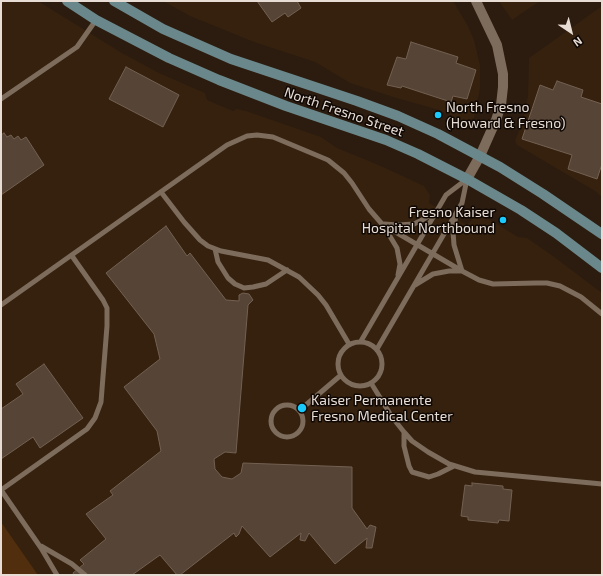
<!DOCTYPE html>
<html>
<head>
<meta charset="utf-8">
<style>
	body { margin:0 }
	#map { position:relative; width:603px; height:576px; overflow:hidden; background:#2c1c0f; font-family:"Exo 2",sans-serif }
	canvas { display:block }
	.frame { position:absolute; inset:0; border:2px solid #e8ddd5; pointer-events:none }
	.north { position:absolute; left:551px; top:12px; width:40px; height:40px; -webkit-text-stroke:3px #0f0804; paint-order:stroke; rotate:145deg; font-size:11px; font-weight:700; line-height:16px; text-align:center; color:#e8ddd5 }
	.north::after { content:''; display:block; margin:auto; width:14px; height:18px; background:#e8ddd5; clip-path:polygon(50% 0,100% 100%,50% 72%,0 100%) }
</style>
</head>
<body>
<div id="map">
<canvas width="603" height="576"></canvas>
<div class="frame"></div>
<div class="north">N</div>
</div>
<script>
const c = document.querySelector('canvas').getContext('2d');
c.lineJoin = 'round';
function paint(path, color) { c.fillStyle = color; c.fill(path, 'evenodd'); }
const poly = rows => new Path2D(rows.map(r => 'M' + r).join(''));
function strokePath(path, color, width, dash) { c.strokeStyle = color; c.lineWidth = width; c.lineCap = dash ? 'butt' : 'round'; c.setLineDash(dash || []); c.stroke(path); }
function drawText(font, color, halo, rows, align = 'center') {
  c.font = font + ' "Exo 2",sans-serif'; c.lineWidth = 3; c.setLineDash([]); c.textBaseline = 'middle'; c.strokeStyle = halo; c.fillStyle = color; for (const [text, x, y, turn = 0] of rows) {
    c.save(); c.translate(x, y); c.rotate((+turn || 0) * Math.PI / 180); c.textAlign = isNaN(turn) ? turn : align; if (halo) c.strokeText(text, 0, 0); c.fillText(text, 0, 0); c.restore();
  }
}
const built = poly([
	[1,1,38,1,122,53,159,73,205,93,207,100,233,111,237,109,246,111,321,137,337,148,381,166,424,186,430,195,429,203,467,225,474,217,482,215,518,237,527,238,553,256,602,293,602,575,38,575,1,523],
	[163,1,453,1,468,26,474,40,480,65,480,89,474,118,463,122,439,110,393,97,350,83,315,62,254,42,190,16],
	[499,1,540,1,512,20],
	[602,6,602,197,595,191,517,145,515,141,523,121,528,96,529,58]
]);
const green = poly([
	[1,522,38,575,1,575]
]);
const building = poly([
	[257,1,297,1,301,8,288,17,285,13,272,22,257,1],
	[411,42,458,57,456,63,476,70,467,99,453,96,451,102,402,86,401,88,387,85,397,57,406,59,411,42],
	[126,67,179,95,163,127,109,99,126,67],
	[557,81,583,90,581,97,602,104,602,164,597,179,568,169,572,155,522,139,540,85,553,90,557,81],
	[4,133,7,137,11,135,14,139,18,136,21,140,26,137,44,165,1,195,1,135,4,133],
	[166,226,187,256,190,253,226,300,239,301,239,295,243,293,249,294,253,300,248,305,236,453,225,452,214,459,215,469,222,477,232,479,241,473,243,463,352,467,352,508,367,529,370,525,376,527,372,548,366,548,367,538,335,564,309,533,305,541,300,540,301,533,270,557,242,526,239,534,236,537,234,533,180,575,177,575,160,555,132,575,74,575,73,573,84,564,80,560,106,539,86,514,113,495,110,491,161,451,157,431,124,387,160,359,154,334,106,273,166,226],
	[44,364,83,418,40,448,33,437,1,459,1,409,23,394,16,384,44,364],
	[472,483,503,486,503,489,512,490,509,521,499,520,498,523,468,520,468,517,461,516,465,485,472,486,472,483]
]);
const service = poly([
	[1,99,77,47,96,20],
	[161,192,184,222,200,240,208,246,221,251,268,260,299,277,318,295,326,305,349,344],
	[384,224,398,225,414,224,424,219,436,211],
	[385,228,397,248,400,264,398,275],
	[215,249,218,262,228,278,235,284,244,288,253,287,266,284,287,270],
	[415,285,433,274,449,271,462,271,454,245,453,232,456,215],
	[1,305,227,145,247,136,257,135,273,137,328,160,344,173,352,183,369,209,382,224,462,271,479,280,493,284,536,283,547,283,560,286,581,297,602,314],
	[361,341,446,195,467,179,462,203,377,349],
	'338 364a22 22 0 1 1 44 0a22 22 0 1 1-44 0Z',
	[371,383,392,417,404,432,412,441,428,452,449,464,475,472,602,484],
	'271 421a16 16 0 1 1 32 0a16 16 0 1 1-32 0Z',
	[300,410,341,375],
	[404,432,404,446,409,466,412,472,429,477,438,474,454,466],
	[1,490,87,429,95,418,101,402,107,326,107,308,103,300,72,256],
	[1,490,41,548,57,575],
	[41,546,72,564,85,575]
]);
const minor = poly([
	[467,179,480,156,496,120,501,105,503,87,503,74,497,45,476,1]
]);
const secondary = poly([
	[67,1,96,20,169,58,219,80,286,106,386,140,418,154,467,179,521,210,556,233,602,268],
	[114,1,163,29,231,59,357,101,398,116,438,134,500,167,543,194,602,234]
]);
const markers = [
	[438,115,4,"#1acafc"],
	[503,220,4,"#1acafc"],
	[302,408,5,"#1acafc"]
];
const poiNames = [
	["North Fresno",446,107],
	["(Howard & Fresno)",446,123],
	["Fresno Kaiser",495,212,"right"],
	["Hospital Northbound",495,228,"right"],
	["Kaiser Permanente",311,400],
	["Fresno Medical Center",311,416]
];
const streetNames = [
	["North Fresno Street",344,112,19]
];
paint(built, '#35210e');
paint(green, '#512f0e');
paint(building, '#564436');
strokePath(building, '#736051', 1);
strokePath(service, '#7d6b5b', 5);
strokePath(minor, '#7d6b5b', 10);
strokePath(secondary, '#6a888b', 10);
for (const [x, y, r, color] of markers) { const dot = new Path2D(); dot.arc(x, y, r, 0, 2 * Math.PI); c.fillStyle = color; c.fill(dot); strokePath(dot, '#0f0804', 1.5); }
drawText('14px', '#e8ddd5', '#0f0804', poiNames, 'left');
drawText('14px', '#e8ddd5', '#0f0804', streetNames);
</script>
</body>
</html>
